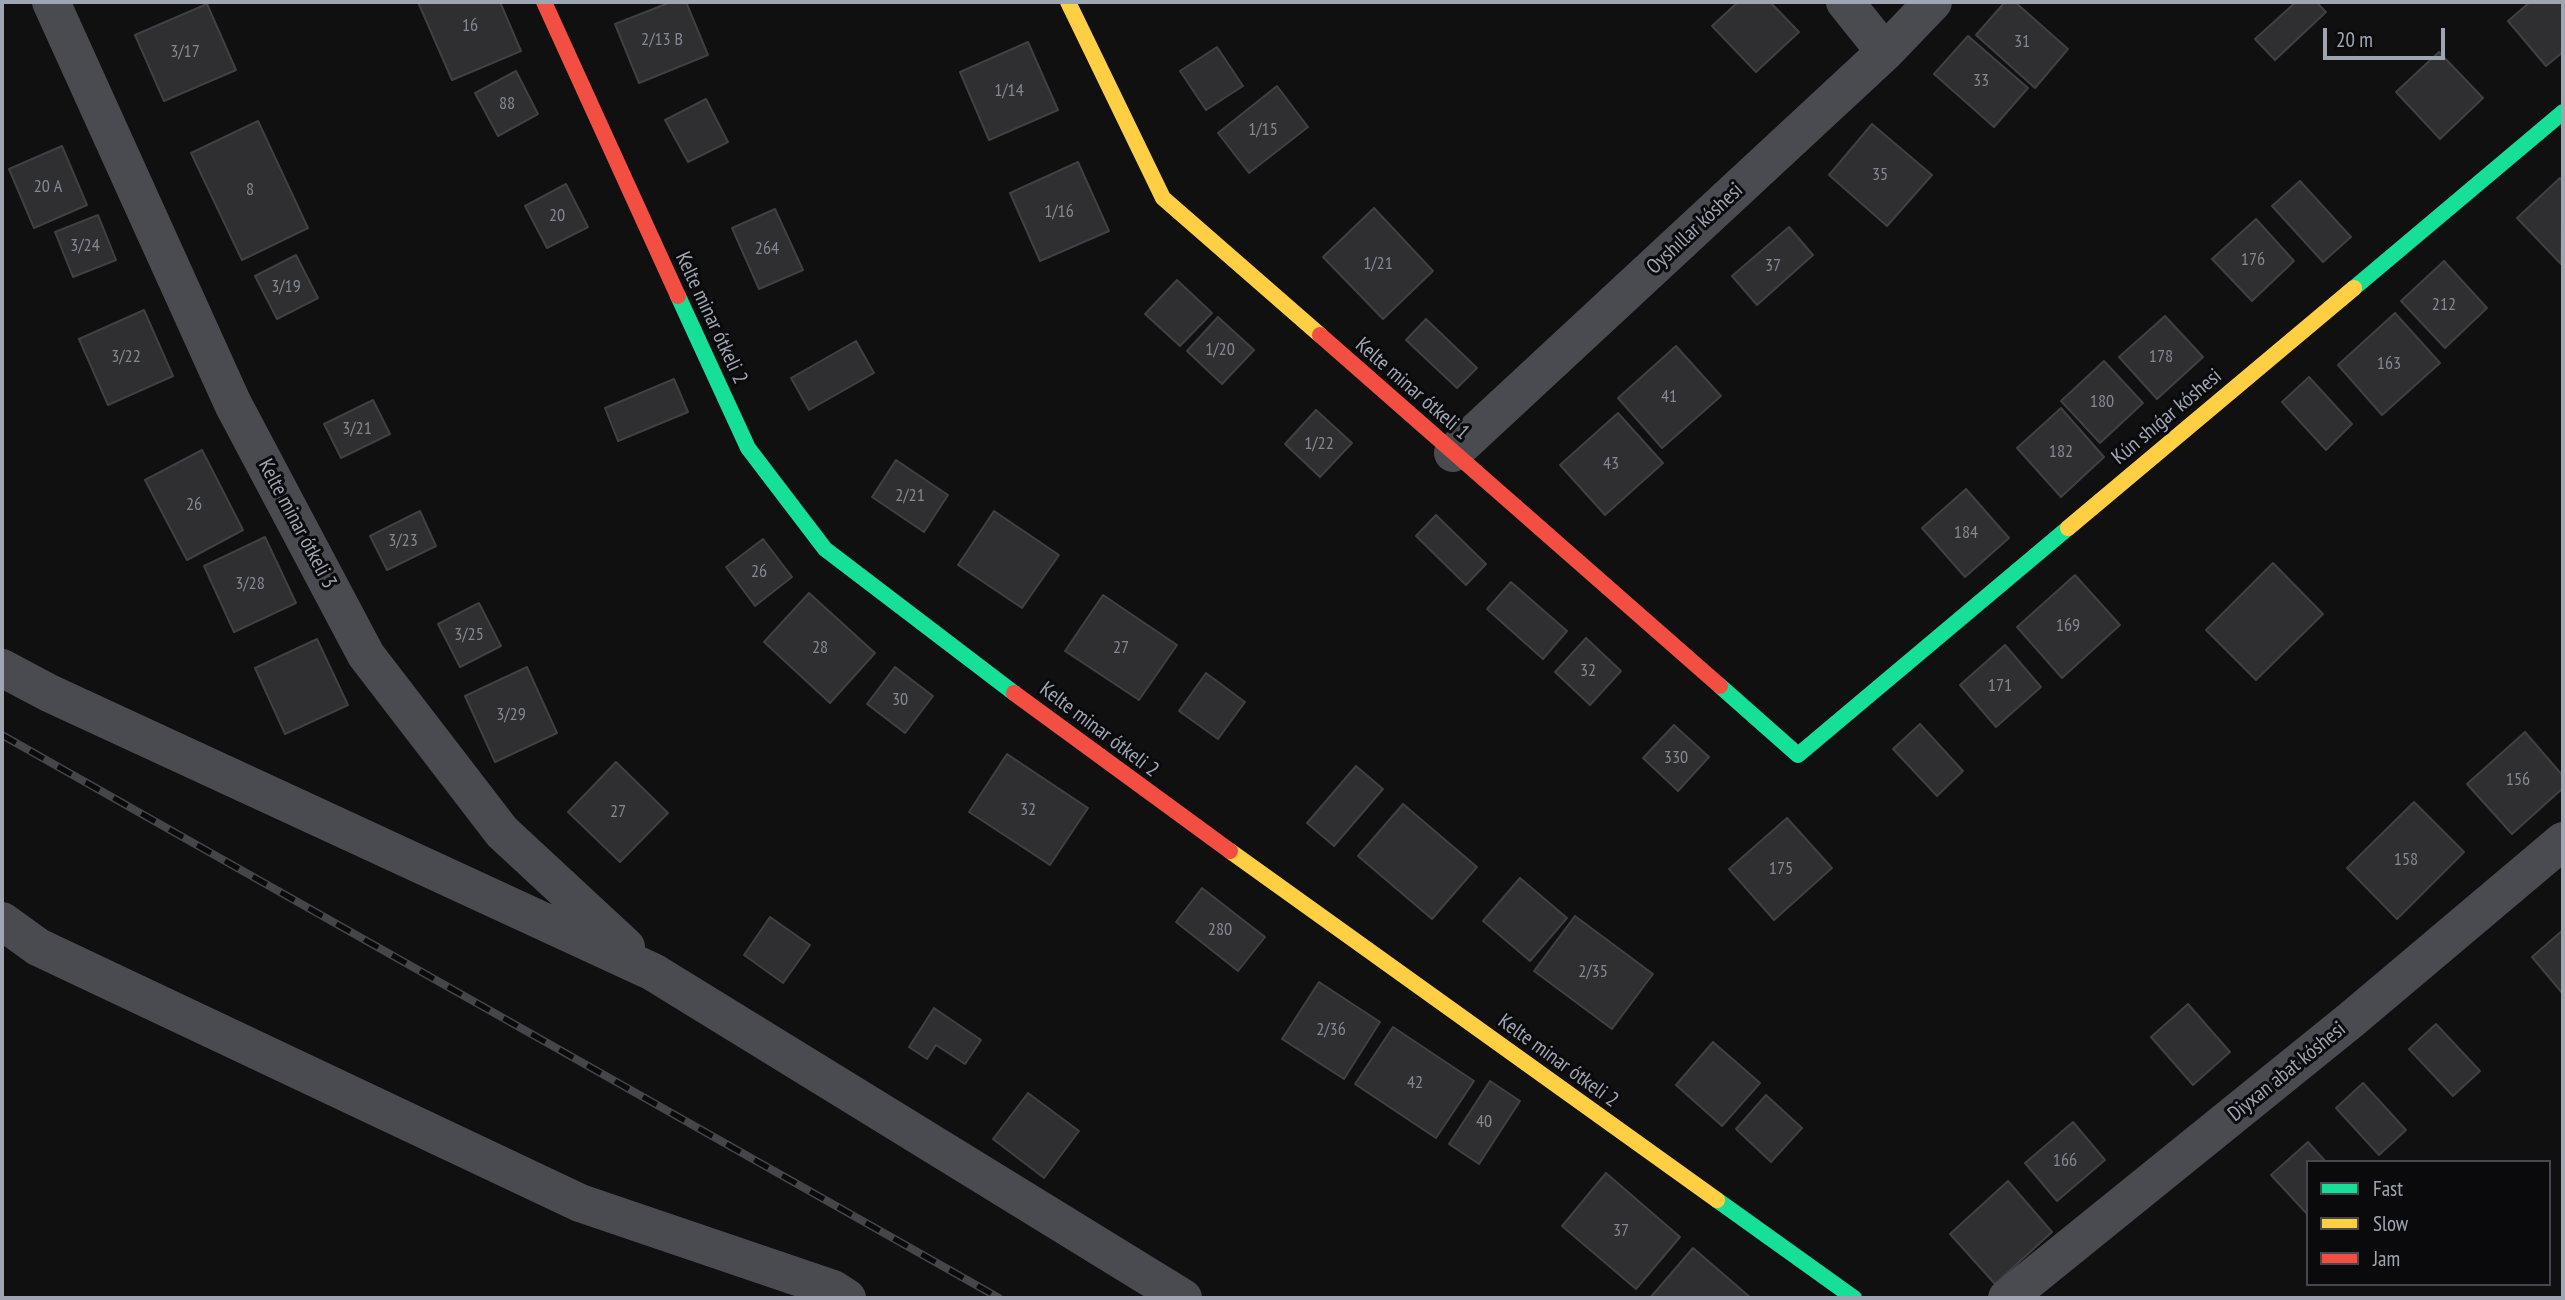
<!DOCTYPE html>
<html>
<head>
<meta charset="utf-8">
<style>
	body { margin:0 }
	#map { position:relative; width:2565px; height:1300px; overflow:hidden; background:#101010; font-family:"PT Sans Narrow",sans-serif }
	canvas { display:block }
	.frame { position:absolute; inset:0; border:4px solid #9fa6b3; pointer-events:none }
	.legend { position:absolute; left:2306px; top:1160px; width:245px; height:126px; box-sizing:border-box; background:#0a0a0c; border:2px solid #46484f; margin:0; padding:9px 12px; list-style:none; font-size:21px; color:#9fa6b3 }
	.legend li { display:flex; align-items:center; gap:14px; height:35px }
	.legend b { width:35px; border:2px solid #46484f }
	.scale { position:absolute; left:2323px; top:28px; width:122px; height:32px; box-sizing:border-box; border:4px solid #9fa6b3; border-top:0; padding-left:9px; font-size:21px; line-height:24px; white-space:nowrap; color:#9fa6b3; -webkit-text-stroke:5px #0a0a0c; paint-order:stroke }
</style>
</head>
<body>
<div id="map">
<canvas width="2565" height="1300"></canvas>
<div class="frame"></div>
<ul class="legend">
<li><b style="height:9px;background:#16e098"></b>Fast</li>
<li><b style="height:9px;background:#ffcf43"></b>Slow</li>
<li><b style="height:9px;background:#f24e42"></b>Jam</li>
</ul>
<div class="scale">20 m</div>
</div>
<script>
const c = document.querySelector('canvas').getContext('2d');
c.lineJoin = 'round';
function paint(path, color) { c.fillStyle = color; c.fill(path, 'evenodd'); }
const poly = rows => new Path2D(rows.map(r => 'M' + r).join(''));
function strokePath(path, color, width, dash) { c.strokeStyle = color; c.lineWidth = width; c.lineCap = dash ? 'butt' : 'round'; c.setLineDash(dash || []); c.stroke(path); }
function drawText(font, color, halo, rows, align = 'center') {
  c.font = font + ' "PT Sans Narrow",sans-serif'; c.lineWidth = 6; c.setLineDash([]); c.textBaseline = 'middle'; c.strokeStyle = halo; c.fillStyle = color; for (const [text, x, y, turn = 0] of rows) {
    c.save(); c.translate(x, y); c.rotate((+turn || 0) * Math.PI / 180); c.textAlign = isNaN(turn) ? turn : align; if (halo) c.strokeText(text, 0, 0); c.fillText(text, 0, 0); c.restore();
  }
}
const building = poly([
	[418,2,500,2,521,51,452,80,418,2],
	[671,2,686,2,708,55,639,83,615,24,671,2],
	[1738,2,1770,2,1799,32,1756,72,1712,26,1738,2],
	[2005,2,2015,2,2068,49,2035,88,1976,35,2005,2],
	[2296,2,2316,2,2326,12,2275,60,2255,39,2296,2],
	[2530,2,2563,2,2563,52,2546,66,2508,21,2530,2],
	[207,4,236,70,164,101,135,35,207,4],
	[1968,36,2028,88,1994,127,1934,74,1968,36],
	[1028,42,1058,110,989,140,960,72,1028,42],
	[1217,47,1243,86,1206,110,1180,71,1217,47],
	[2439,52,2483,98,2440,139,2396,92,2439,52],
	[516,71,538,114,498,136,475,93,516,71],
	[1277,86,1308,127,1249,173,1218,133,1277,86],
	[706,99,728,142,688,162,665,120,706,99],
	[258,121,308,228,242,260,191,153,258,121],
	[1872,124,1932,175,1887,226,1829,175,1872,124],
	[62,146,87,205,34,228,9,169,62,146],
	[1078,162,1109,231,1040,261,1010,193,1078,162],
	[2560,178,2563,182,2561,264,2517,218,2560,178],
	[2300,181,2351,237,2323,262,2272,206,2300,181],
	[566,184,588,227,547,248,525,206,566,184],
	[1374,208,1433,271,1383,319,1323,257,1374,208],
	[775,209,803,270,759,289,732,228,775,209],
	[98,215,116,260,73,277,55,232,98,215],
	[2256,219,2294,261,2252,301,2212,259,2256,219],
	[1789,227,1813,255,1757,305,1732,276,1789,227],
	[296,255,318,298,277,319,255,276,296,255],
	[2444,261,2487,308,2445,348,2401,301,2444,261],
	[1177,280,1212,313,1180,346,1145,314,1177,280],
	[144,310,173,376,108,405,79,339,144,310],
	[2395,313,2440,363,2382,415,2338,365,2395,313],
	[2165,316,2203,357,2157,399,2119,357,2165,316],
	[1218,317,1254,350,1222,384,1187,351,1218,317],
	[1426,319,1477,368,1457,388,1406,340,1426,319],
	[856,341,874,373,809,410,791,378,856,341],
	[1676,346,1721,396,1662,448,1618,398,1676,346],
	[2104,361,2143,403,2100,443,2061,401,2104,361],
	[2309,377,2352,424,2326,450,2282,402,2309,377],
	[674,379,688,412,618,441,605,408,674,379],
	[373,400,390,434,341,458,324,424,373,400],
	[2061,408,2104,457,2061,497,2017,448,2061,408],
	[1316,410,1352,443,1320,477,1285,444,1316,410],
	[1618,413,1663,463,1605,515,1560,465,1618,413],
	[202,450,243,530,187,560,145,480,202,450],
	[896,460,948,495,924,532,872,497,896,460],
	[1966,489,2009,538,1965,577,1922,528,1966,489],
	[420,511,436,546,387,570,370,536,420,511],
	[994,511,1059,555,1022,608,958,565,994,511],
	[1436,515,1486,564,1466,585,1416,536,1436,515],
	[265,537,296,603,234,632,204,566,265,537],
	[763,539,792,577,755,606,726,567,763,539],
	[2273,563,2323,614,2256,680,2206,630,2273,563],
	[2075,575,2120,625,2062,678,2017,627,2075,575],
	[1511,582,1567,631,1543,659,1487,609,1511,582],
	[809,593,875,653,830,703,764,642,809,593],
	[1103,595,1177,645,1139,700,1065,651,1103,595],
	[479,603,501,646,460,667,438,624,479,603],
	[1586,638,1621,671,1590,705,1555,672,1586,638],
	[317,639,348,705,285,734,255,668,317,639],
	[2005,645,2041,687,1996,727,1960,685,2005,645],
	[527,667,557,733,495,762,465,696,527,667],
	[895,667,933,696,905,733,867,704,895,667],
	[1206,673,1245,702,1218,739,1179,711,1206,673],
	[1920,724,1963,771,1937,796,1893,749,1920,724],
	[1674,725,1709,757,1678,791,1643,758,1674,725],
	[2525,732,2563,776,2563,788,2512,834,2467,784,2525,732],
	[1007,754,1088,808,1050,865,969,812,1007,754],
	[616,762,668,813,620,862,568,812,616,762],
	[1356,766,1383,789,1334,846,1307,823,1356,766],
	[2414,802,2464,852,2397,919,2347,868,2414,802],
	[1403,804,1477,867,1432,919,1358,856,1403,804],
	[1787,818,1832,868,1774,920,1729,869,1787,818],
	[1520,878,1567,918,1530,961,1483,921,1520,878],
	[1202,888,1265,937,1238,971,1176,922,1202,888],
	[1575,916,1653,974,1612,1029,1534,971,1575,916],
	[770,917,810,945,783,983,744,955,770,917],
	[2563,930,2563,994,2532,957,2563,930],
	[1319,982,1380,1022,1344,1079,1282,1039,1319,982],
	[2188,1004,2230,1052,2193,1085,2151,1037,2188,1004],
	[934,1008,981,1040,965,1064,936,1045,927,1059,909,1047,934,1008],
	[2436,1024,2480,1071,2453,1096,2409,1049,2436,1024],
	[1393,1027,1474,1081,1436,1138,1355,1084,1393,1027],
	[1713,1042,1760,1083,1722,1126,1676,1085,1713,1042],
	[1490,1081,1520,1101,1479,1164,1449,1144,1490,1081],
	[2363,1083,2406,1130,2379,1155,2336,1108,2363,1083],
	[1028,1093,1079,1131,1044,1178,993,1139,1028,1093],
	[1766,1095,1802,1128,1771,1162,1736,1129,1766,1095],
	[2073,1122,2105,1160,2057,1201,2025,1163,2073,1122],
	[2308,1142,2326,1162,2308,1162,2308,1215,2271,1175,2308,1142],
	[1606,1173,1680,1237,1636,1289,1562,1226,1606,1173],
	[2008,1181,2052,1232,1995,1284,1950,1234,2008,1181],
	[1693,1248,1751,1298,1650,1298,1693,1248]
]);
const street = poly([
	[51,2,233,404,366,655,502,832,626,947],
	[1845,2,1885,52],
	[1453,453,1885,52,1933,2],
	[2,668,49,693,653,972,1183,1298],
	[2,921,38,947,580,1203,833,1289,847,1298],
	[2007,1298,2352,1019,2563,841]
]);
const fast = poly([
	[2354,288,2563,112],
	[678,296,748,448,825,549,1014,693],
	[1720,686,1798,755,2068,528],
	[1717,1200,1854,1298]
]);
const slow = poly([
	[1068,2,1163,198,1320,335],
	[2068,528,2354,288],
	[1230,851,1717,1200]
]);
const jam = poly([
	[544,2,678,296],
	[1320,335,1720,686],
	[1014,693,1230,851]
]);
const rail = poly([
	[2,735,999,1298]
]);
const numberNames = [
	["16",470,26],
	["2/13 В",662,40],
	["31",2022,42],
	["3/17",185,52],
	["33",1981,81],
	["1/14",1009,91],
	["88",507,104],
	["1/15",1263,130],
	["35",1880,175],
	["20 А",48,187],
	["8",250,190],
	["1/16",1059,212],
	["20",557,216],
	["3/24",85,246],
	["264",767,249],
	["176",2253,260],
	["1/21",1378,264],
	["37",1773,266],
	["3/19",286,287],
	["212",2444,305],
	["1/20",1220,350],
	["3/22",126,357],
	["178",2161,357],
	["163",2389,364],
	["41",1669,397],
	["180",2102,402],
	["3/21",357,429],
	["1/22",1319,444],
	["182",2061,452],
	["43",1611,464],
	["2/21",910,496],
	["26",194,505],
	["184",1966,533],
	["3/23",403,541],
	["26",759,572],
	["3/28",250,584],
	["169",2068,626],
	["3/25",469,635],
	["28",820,648],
	["27",1121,648],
	["32",1588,671],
	["171",2000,686],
	["30",900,700],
	["3/29",511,715],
	["330",1676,758],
	["156",2518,780],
	["32",1028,810],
	["27",618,812],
	["158",2406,860],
	["175",1781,869],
	["280",1220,930],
	["2/35",1593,972],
	["2/36",1331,1030],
	["42",1415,1083],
	["40",1484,1122],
	["166",2065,1161],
	["37",1621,1231]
];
const streetNames = [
	["Oyshıllar kóshesi",1695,229,-43],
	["Kelte minar ótkeli 2",711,318,65],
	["Kelte minar ótkeli 1",1412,389,41],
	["Kún shıǵar kóshesi",2167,417,-40],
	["Kelte minar ótkeli 3",297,524,62],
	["Kelte minar ótkeli 2",1099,730,37],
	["Kelte minar ótkeli 2",1558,1061,36],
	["Diyxan abat kóshesi",2287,1072,-39]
];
paint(building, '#2f2f31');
strokePath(building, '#3e4044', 2);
strokePath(street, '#4a4b50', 38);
strokePath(fast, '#16e098', 16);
strokePath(slow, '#ffcf43', 16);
strokePath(jam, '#f24e42', 16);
strokePath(rail, '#444649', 8);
strokePath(rail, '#0a0a0c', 5, [16]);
drawText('18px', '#838892', null, numberNames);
drawText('21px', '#9fa6b3', '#0a0a0c', streetNames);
</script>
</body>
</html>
